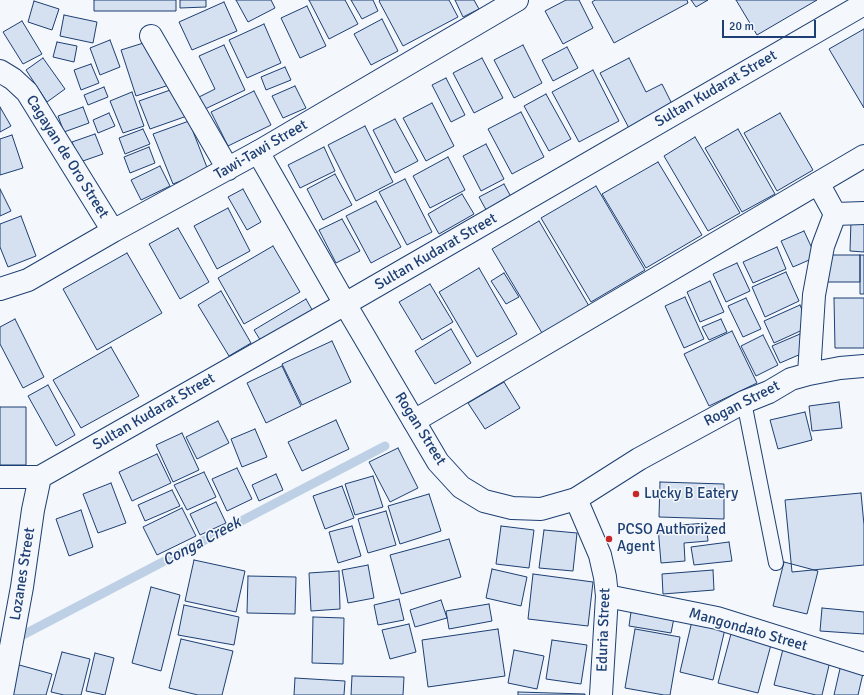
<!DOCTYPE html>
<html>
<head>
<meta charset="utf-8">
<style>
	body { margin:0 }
	#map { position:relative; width:864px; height:695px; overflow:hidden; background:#f4f7fb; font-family:Signika,sans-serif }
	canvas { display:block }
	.scale { position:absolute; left:722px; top:20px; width:94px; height:18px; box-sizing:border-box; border:2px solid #1d3f73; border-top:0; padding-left:5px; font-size:12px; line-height:14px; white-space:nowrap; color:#1d3f73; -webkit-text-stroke:3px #f4f7fb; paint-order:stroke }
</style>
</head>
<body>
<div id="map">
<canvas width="864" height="695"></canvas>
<div class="scale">20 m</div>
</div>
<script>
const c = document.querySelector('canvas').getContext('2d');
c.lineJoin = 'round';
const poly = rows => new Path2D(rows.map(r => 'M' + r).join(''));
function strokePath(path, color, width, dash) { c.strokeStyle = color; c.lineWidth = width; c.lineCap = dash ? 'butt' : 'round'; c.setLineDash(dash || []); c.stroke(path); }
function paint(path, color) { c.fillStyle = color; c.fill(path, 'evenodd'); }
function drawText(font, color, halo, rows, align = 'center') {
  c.font = font + ' Signika,sans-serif'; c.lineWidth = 3; c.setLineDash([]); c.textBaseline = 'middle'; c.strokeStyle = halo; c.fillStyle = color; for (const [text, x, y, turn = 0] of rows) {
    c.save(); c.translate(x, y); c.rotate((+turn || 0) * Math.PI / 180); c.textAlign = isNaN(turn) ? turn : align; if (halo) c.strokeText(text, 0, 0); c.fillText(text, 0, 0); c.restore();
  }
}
const stream = poly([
	[19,637,385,446]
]);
const building = poly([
	[94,0,176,0,176,11,94,11,94,0],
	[180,0,206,0,206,7,180,8,180,0],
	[236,0,271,0,275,8,248,22,236,0],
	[309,0,345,0,358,24,329,39,309,0],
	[351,0,373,0,378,11,362,19,351,0],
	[380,0,449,0,458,17,403,46,379,1,380,0],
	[455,0,474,0,479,9,463,17,455,0],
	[566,0,579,0,593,28,563,44,545,11,566,0],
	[595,0,687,0,688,3,614,43,592,2,595,0],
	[691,0,708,0,696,7,691,0],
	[736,0,817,0,757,35,736,0],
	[34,1,59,9,52,30,28,22,34,1],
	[224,2,237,31,192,50,179,22,224,2],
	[307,6,326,46,300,58,281,18,307,6],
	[64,15,97,22,93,43,60,36,64,15],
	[382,19,398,51,371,65,354,34,382,19],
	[22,21,42,54,23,64,3,32,22,21],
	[264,24,281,63,247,78,229,40,264,24],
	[864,29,864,108,829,49,864,29],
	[110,40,120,67,100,75,90,48,110,40],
	[153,40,169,85,136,96,121,50,153,40],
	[57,42,77,46,74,62,53,57,57,42],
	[224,45,245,90,205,109,199,97,215,89,199,56,224,45],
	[523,45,542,83,514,98,494,60,523,45],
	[567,47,578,68,553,81,542,60,567,47],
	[43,58,65,89,47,102,26,70,43,58],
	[482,58,503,98,474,113,453,73,482,58],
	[629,58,646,92,662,84,675,110,631,132,600,73,629,58],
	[91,64,99,83,81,90,74,70,91,64],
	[285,67,291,80,266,90,261,77,285,67],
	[593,70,619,121,579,142,552,92,593,70],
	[446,78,465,115,451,122,432,85,446,78],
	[295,86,306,108,283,118,272,96,295,86],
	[104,87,108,97,88,105,84,95,104,87],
	[176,88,187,116,150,129,139,101,176,88],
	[254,91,271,125,228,146,211,112,254,91],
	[132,92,144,126,123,133,110,101,132,92],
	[546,94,571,139,549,151,524,106,546,94],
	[432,103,454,146,426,161,403,118,432,103],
	[0,107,11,126,0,132,0,107],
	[83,107,89,123,64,132,58,116,83,107],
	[521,112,544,157,512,174,488,129,521,112],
	[109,113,115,126,98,133,93,120,109,113],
	[780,113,813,170,777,191,744,133,780,113],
	[395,119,418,161,395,173,373,130,395,119],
	[189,121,208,170,173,184,153,134,189,121],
	[365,126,393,182,356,201,328,145,365,126],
	[143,129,150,144,125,154,119,138,143,129],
	[738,129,775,194,742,212,705,148,738,129],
	[95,134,103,154,80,162,72,142,95,134],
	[12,135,23,168,0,175,0,139,12,135],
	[695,137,740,213,708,231,664,156,695,137],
	[486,144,504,179,481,191,463,156,486,144],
	[149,147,155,163,130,173,124,157,149,147],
	[324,147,335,171,300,188,288,165,324,147],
	[448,157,465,190,430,208,413,176,448,157],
	[658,162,702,235,646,268,602,194,658,162],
	[160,166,170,186,141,200,131,180,160,166],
	[335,174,352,205,323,220,307,189,335,174],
	[405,179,432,232,407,245,379,192,405,179],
	[504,184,515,204,490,217,479,197,504,184],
	[596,186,645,270,591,302,541,218,596,186],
	[0,189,11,211,0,216,0,189],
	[243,189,261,222,247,230,228,197,243,189],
	[462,194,474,214,439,234,428,214,462,194],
	[376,201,401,247,371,263,346,216,376,201],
	[228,208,250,251,217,269,194,226,228,208],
	[21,216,36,256,8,267,0,247,0,224,21,216],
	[342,219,360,251,336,263,319,230,342,219],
	[539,221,589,306,542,333,492,249,539,221],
	[851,221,864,222,864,252,850,251,851,221],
	[178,228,209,282,180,299,149,244,178,228],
	[804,231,816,257,793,267,781,241,804,231],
	[273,246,300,292,244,324,218,278,273,246],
	[777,247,786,269,753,283,743,262,777,247],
	[127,253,162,313,97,350,63,289,127,253],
	[828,255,860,255,860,282,827,282,828,255],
	[860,255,864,255,864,294,860,294,860,255],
	[737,263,750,291,726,302,713,274,737,263],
	[479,268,517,334,477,357,439,292,479,268],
	[786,272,799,301,765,317,752,287,786,272],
	[504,273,519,297,506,304,491,281,504,273],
	[710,281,724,312,700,322,687,292,710,281],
	[430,284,453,322,422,340,399,302,430,284],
	[221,291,251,343,229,356,198,305,221,291],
	[685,297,704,339,684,348,665,306,685,297],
	[746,298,761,329,743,337,728,306,746,298],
	[834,298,864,298,864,348,835,348,834,298],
	[306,299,315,315,264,346,254,330,306,299],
	[800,305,809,327,774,343,764,321,800,305],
	[15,319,44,377,23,388,0,344,0,327,15,319],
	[721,319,727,332,709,340,702,327,721,319],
	[451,329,471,363,435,384,415,351,451,329],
	[732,331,757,383,709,406,684,354,732,331],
	[800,334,808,351,780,363,772,346,800,334],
	[763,335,778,365,756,376,741,346,763,335],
	[332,341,351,382,302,405,282,364,332,341],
	[111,347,139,396,81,428,53,380,111,347],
	[282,366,301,406,266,423,247,383,282,366],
	[504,382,520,408,485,429,468,403,504,382],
	[48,385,75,435,56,446,28,396,48,385],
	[839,402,842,428,812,431,809,406,839,402],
	[0,407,26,407,26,465,0,465,0,407],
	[805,412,812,440,778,449,770,420,805,412],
	[336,420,349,449,302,471,288,442,336,420],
	[218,421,229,443,197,459,186,437,218,421],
	[255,429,267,457,242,467,231,439,255,429],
	[182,433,199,470,173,482,156,445,182,433],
	[398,448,418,488,390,502,369,462,398,448],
	[157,454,171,483,132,501,119,472,157,454],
	[237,468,252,499,227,511,212,479,237,468],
	[204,472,216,497,187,510,174,485,204,472],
	[276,474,283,490,259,501,252,485,276,474],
	[373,476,383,507,355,515,345,484,373,476],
	[660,482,724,484,724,519,659,517,660,482],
	[111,483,126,523,98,533,83,494,111,483],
	[342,486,354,518,325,529,313,496,342,486],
	[172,490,180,506,145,521,138,505,172,490],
	[861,493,864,525,864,565,792,572,785,500,861,493],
	[429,494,441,531,400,544,388,506,429,494],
	[216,502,226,523,200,535,190,514,216,502],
	[182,508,196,536,157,555,143,527,182,508],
	[81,510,93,547,69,556,56,519,81,510],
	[386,511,396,545,368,553,358,519,386,511],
	[706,523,708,541,684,543,685,561,661,563,658,527,706,523],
	[352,526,361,556,338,563,329,532,352,526],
	[501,526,534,530,529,568,496,564,501,526],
	[544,530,577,533,573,571,539,568,544,530],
	[449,539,461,577,401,594,390,555,449,539],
	[729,542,732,561,694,565,691,547,729,542],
	[194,560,245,571,236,612,185,601,194,560],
	[784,562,818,571,807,614,773,606,784,562],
	[368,565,374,598,348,603,342,570,368,565],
	[492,569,527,577,521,606,486,598,492,569],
	[713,570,714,590,663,594,662,574,713,570],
	[339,571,340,609,311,611,309,573,339,571],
	[533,574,593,582,588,626,528,619,533,574],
	[248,576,296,577,295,614,247,613,248,576],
	[151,587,180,595,161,671,132,663,151,587],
	[399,599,404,620,378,625,374,605,399,599],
	[441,600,447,618,415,627,410,610,441,600],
	[489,604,492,621,449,629,446,611,489,604],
	[184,605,239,617,234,645,178,635,184,605],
	[632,605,675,613,671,633,629,626,632,605],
	[822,608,864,612,864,634,820,631,822,608],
	[313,617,344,618,343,664,312,663,313,617],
	[692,621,725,629,713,680,680,672,692,621],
	[409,624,416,652,390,659,382,630,409,624],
	[498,629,505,676,428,687,422,640,498,629],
	[635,629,680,637,670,695,664,695,625,688,635,629],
	[732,630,772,641,758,693,718,683,732,630],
	[181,639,233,651,222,695,198,695,169,688,181,639],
	[552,640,587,645,581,684,546,679,552,640],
	[784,645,831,657,822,695,816,695,774,685,784,645],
	[514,650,544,656,537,689,508,683,514,650],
	[62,652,90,659,81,695,64,695,51,692,62,652],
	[95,653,114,658,105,695,86,691,95,653],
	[842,660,864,669,858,695,834,695,842,660],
	[12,663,52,674,46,695,14,695,4,692,12,663],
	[352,676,404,677,403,695,351,695,352,676],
	[295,678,345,681,344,695,294,695,295,678],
	[518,692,585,694,585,695,518,695,518,692]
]);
const lane = poly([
	[744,402,776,563]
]);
const street = poly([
	[151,36,228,169],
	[0,71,13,79,27,92,113,231],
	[835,214,864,213],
	[0,289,28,280,113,231,258,152],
	[809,374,814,295,823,246,835,214,818,183],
	[414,421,864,156],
	[0,477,40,477,345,304,864,4],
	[576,499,639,459,744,402,769,392,791,379,809,374,840,368,864,366],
	[607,596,717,618,864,664],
	[2,695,22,587,33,510,40,477]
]);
const secondary = poly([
	[517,0,258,152,345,304,438,462,461,487,484,501,512,508,541,509,576,499,600,555,605,577,607,596,601,695]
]);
const markers = [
	[636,494,4,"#c62828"],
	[609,539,4,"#c62828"]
];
const streetNames = [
	["Sultan Kudarat Street",716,89,-30],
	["Tawi-Tawi Street",261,150,-30],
	["Cagayan de Oro Street",67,157,58],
	["Sultan Kudarat Street",436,252,-30],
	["Rogan Street",742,404,-27],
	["Sultan Kudarat Street",154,412,-30],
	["Rogan Street",420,429,58],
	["Lozanes Street",23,574,-81],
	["Eduria Street",604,630,-88],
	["Mangondato Street",748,630,16]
];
const poiNames = [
	["Lucky B Eatery",644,494],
	["PCSO Authorized",617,530],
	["Agent",617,547]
];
const waterNames = [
	["Conga Creek",202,542,-28]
];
strokePath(stream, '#bed0e5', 9);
paint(building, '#d5e0f0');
strokePath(building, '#1d3f73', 1);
strokePath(lane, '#1d3f73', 16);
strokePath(street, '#1d3f73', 24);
strokePath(secondary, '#1d3f73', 24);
strokePath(lane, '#f4f7fb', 14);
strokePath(street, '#f4f7fb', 22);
strokePath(secondary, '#f4f7fb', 22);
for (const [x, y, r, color] of markers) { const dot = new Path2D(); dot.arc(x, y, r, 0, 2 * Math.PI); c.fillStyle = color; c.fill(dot); strokePath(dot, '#f4f7fb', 1.5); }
drawText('15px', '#1d3f73', '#f4f7fb', streetNames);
drawText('15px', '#1d3f73', '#f4f7fb', poiNames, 'left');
drawText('italic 16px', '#1d3f73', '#f4f7fb', waterNames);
</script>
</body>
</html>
